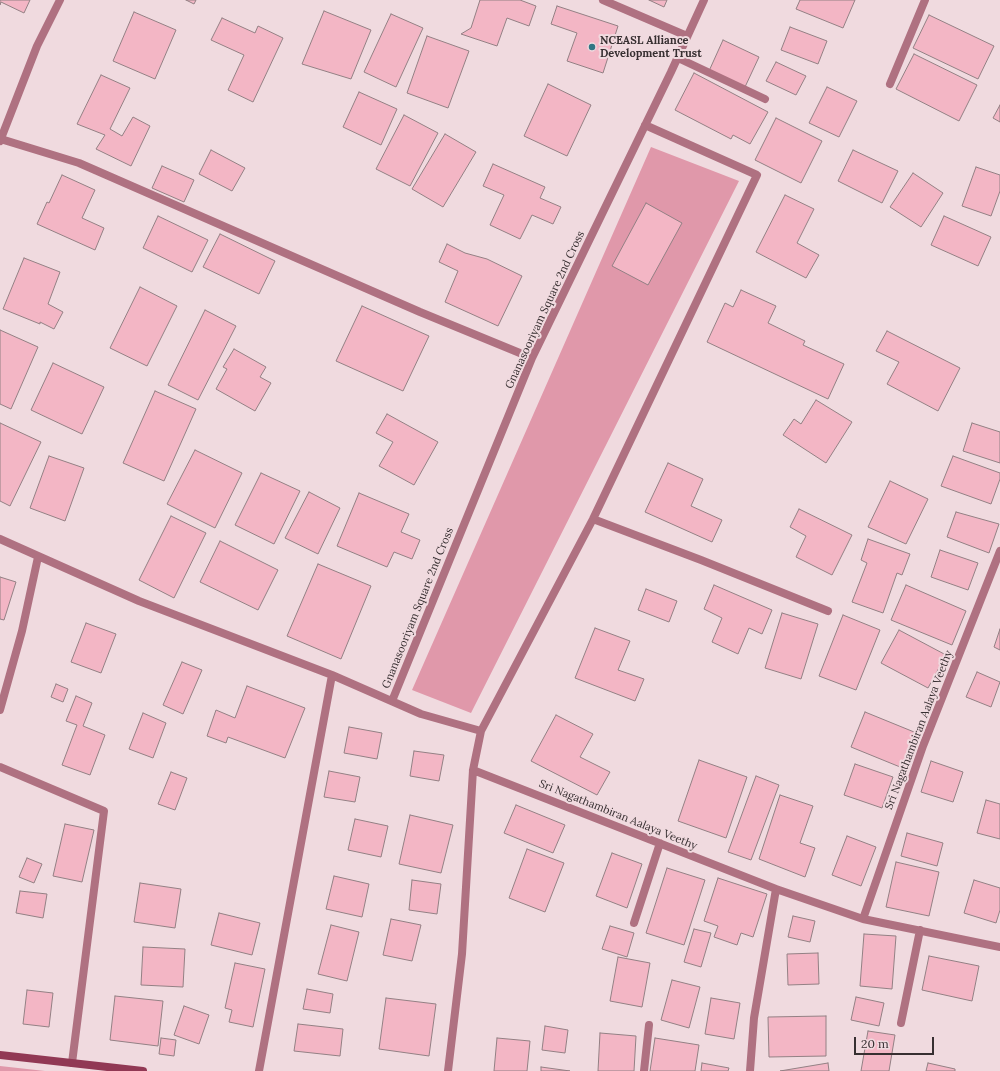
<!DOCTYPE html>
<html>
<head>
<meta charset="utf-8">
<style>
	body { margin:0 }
	#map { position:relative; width:1000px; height:1071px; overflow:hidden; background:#f0dadf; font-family:Lora,serif }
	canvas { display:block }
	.scale { position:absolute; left:854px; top:1037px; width:80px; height:18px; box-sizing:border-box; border:2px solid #372f31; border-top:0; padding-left:5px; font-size:12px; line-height:14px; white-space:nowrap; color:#372f31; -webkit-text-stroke:3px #f0dadf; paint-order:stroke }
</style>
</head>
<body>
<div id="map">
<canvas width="1000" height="1071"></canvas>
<div class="scale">20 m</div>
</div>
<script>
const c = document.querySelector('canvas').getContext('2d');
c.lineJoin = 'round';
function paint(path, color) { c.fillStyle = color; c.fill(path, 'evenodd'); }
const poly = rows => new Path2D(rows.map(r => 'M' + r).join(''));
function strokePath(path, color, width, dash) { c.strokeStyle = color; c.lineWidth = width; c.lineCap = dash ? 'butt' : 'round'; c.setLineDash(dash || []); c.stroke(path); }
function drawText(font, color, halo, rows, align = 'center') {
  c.font = font + ' Lora,serif'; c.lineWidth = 4; c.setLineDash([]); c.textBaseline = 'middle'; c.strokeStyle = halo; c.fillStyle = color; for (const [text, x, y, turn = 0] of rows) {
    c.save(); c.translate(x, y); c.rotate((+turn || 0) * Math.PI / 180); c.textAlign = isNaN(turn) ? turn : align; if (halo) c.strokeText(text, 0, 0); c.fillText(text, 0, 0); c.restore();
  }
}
const green = poly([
	[651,147,739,181,471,713,412,690],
	[0,1066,45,1071,0,1071]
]);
const building = poly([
	[0,0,30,0,24,13,1,2,0,5,0,0],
	[186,0,196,0,194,4,186,0],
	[480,0,520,0,536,6,529,26,507,18,497,46,461,34,471,28,480,0],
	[649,0,667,0,664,7,649,0],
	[800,0,855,0,843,28,796,9,800,0],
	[557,6,618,26,603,73,567,61,577,33,551,24,557,6],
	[324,11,371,30,351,79,302,64,324,11],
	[134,12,176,30,155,79,113,61,134,12],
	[391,14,423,28,396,87,364,72,391,14],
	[929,15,994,46,978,79,913,48,929,15],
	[222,18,255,33,258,26,283,38,253,102,228,90,244,55,211,40,222,18],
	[790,27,827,41,818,64,781,50,790,27],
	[427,36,469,51,448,108,407,93,427,36],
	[723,40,759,57,745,87,709,71,723,40],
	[914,54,977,85,959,121,896,89,914,54],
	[776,62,806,76,796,95,766,81,776,62],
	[694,73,768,112,750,144,733,135,731,139,675,110,694,73],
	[101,75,130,88,110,129,122,136,133,117,150,126,131,166,96,149,105,135,77,124,101,75],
	[548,84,591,105,567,156,524,136,548,84],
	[827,87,857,101,839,137,809,123,827,87],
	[359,92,397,109,381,145,343,127,359,92],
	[1000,105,1000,122,993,118,1000,105],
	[404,115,438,133,410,186,376,169,404,115],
	[776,118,822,141,801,183,755,160,776,118],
	[445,134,476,152,443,207,412,189,445,134],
	[211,150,245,168,232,191,199,174,211,150],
	[853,150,898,171,882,203,838,181,853,150],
	[493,164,545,187,540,198,561,207,553,224,532,215,520,239,490,225,504,195,483,186,493,164],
	[162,166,194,180,184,202,152,188,162,166],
	[976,167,1000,175,1000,191,991,216,962,206,976,167],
	[913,173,943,193,921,227,890,207,913,173],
	[62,175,95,190,82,218,104,228,95,250,37,224,47,202,49,203,62,175],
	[785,195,814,209,797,243,819,255,806,278,756,252,785,195],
	[646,203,682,223,648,285,612,266,646,203],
	[158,216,208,240,192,272,143,248,158,216],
	[944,216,991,237,978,266,931,245,944,216],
	[220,234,275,261,259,294,203,267,220,234],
	[447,244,465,253,487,259,522,276,498,326,445,302,458,271,439,262,447,244],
	[24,258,60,272,48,304,63,312,54,329,40,322,40,324,3,309,24,258],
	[140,287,177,306,147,366,110,348,140,287],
	[741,290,776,306,768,323,805,341,803,345,844,364,828,399,707,342,725,303,733,307,741,290],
	[362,306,429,336,403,391,336,361,362,306],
	[205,310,236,326,198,400,168,385,205,310],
	[0,330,38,347,11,409,0,404,0,330],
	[887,331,960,368,938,411,887,384,899,362,876,351,887,331],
	[234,349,266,367,260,377,271,383,255,411,216,389,227,369,223,367,234,349],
	[53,363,104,387,82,434,31,410,53,363],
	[155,391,196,409,164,481,123,463,155,391],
	[816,400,852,422,826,463,783,435,794,419,801,424,816,400],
	[387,414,438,442,414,485,379,466,393,442,376,433,387,414],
	[0,423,41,442,10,506,0,501,0,423],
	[972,423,1000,432,1000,463,963,451,972,423],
	[195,450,242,473,215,528,167,504,195,450],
	[49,456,84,468,65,521,30,508,49,456],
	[953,456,1000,473,1000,479,991,504,941,486,953,456],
	[668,463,703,479,691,506,722,520,712,542,645,512,668,463],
	[261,473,300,491,274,544,235,525,261,473],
	[890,481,928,499,906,544,868,527,890,481],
	[309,492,340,508,318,554,285,538,309,492],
	[359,493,409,514,401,532,420,540,412,559,394,552,387,567,337,546,359,493],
	[799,509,852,535,832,575,796,557,806,536,790,527,799,509],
	[956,512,999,524,989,553,947,537,956,512],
	[171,516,206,533,174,598,139,580,171,516],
	[868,539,910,554,902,575,897,573,883,613,852,602,867,563,861,560,868,539],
	[220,541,278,570,258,610,200,582,220,541],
	[940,550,978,563,968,590,931,577,940,550],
	[318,564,371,586,341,659,287,636,318,564],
	[0,577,16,582,4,620,0,619,0,577],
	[714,585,772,610,762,634,749,628,738,654,712,642,722,618,704,609,714,585],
	[906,585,966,611,952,645,891,620,906,585],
	[646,589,677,601,669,622,638,610,646,589],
	[782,613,818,624,801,679,765,668,782,613],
	[843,615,880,630,856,690,819,676,843,615],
	[86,623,116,634,101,673,71,662,86,623],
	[595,628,630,641,618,670,644,679,635,701,575,678,595,628],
	[1000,629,1000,650,994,647,1000,629],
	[899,630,946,655,928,688,881,663,899,630],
	[182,662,202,670,183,714,163,705,182,662],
	[977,672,1000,682,991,707,966,697,977,672],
	[56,684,68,689,63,702,51,697,56,684],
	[247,686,305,708,285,758,228,737,226,743,207,736,216,710,235,718,247,686],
	[76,696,92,703,83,726,105,735,90,775,62,765,77,725,66,721,76,696],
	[865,712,919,734,905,769,851,747,865,712],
	[143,713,166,723,153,758,129,749,143,713],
	[556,715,593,734,580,757,610,772,597,795,531,761,556,715],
	[349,727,382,733,377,759,344,753,349,727],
	[414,751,444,755,439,781,410,776,414,751],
	[699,760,747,777,726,838,678,821,699,760],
	[931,761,963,772,953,802,921,792,931,761],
	[855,764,893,777,882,808,844,795,855,764],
	[329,771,360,777,355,802,324,797,329,771],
	[171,772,187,778,175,810,158,804,171,772],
	[756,776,779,785,751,860,728,852,756,776],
	[780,795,813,806,800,843,815,848,805,877,759,859,780,795],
	[986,800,1000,804,1000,839,977,833,986,800],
	[516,805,565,825,553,853,504,833,516,805],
	[410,815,453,825,441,873,399,864,410,815],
	[355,819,388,826,381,857,348,850,355,819],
	[65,824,94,830,82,882,53,876,65,824],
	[907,833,943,843,937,866,901,856,907,833],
	[847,836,876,847,861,886,832,875,847,836],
	[527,849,564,863,545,912,509,898,527,849],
	[612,853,642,864,627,908,596,896,612,853],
	[27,858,42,864,34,883,19,877,27,858],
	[896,862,939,872,929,916,886,907,896,862],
	[667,868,705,880,684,945,646,933,667,868],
	[334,876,369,884,362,917,326,909,334,876],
	[718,878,767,894,753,937,741,933,737,945,714,937,718,926,704,921,718,878],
	[412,880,441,884,437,914,409,910,412,880],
	[974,880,1000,888,1000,910,996,923,964,913,974,880],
	[140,883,181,889,175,928,134,922,140,883],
	[20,891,47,894,43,918,16,913,20,891],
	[219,913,260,923,252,955,211,945,219,913],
	[793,916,815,921,810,942,788,937,793,916],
	[391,919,421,925,412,961,383,955,391,919],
	[331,925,359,932,347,981,318,974,331,925],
	[610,926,634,933,627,957,602,949,610,926],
	[694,929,711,933,701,967,684,962,694,929],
	[864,934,896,936,892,989,860,986,864,934],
	[143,947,185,949,183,987,141,985,143,947],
	[818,953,819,984,788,985,787,954,818,953],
	[929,956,979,966,972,1001,922,990,929,956],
	[618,957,650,963,642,1007,610,1001,618,957],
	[235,963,265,969,253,1027,229,1022,232,1010,225,1008,235,963],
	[672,980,700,987,689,1028,661,1020,672,980],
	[307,989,333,994,330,1013,303,1009,307,989],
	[27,990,53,993,49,1027,23,1024,27,990],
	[115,996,163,1001,158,1046,110,1040,115,996],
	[856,997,884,1003,879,1026,851,1020,856,997],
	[386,998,436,1004,429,1056,379,1049,386,998],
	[711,998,740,1003,734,1039,705,1034,711,998],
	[184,1006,209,1015,199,1044,174,1035,184,1006],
	[826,1016,826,1056,769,1057,768,1017,826,1016],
	[298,1024,343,1029,340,1056,294,1051,298,1024],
	[545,1026,568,1030,565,1053,542,1050,545,1026],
	[868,1031,895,1035,889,1071,861,1071,868,1031],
	[600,1033,636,1036,634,1071,598,1071,600,1033],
	[161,1038,176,1040,174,1056,159,1054,161,1038],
	[497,1038,530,1041,527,1071,494,1071,497,1038],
	[655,1038,699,1045,695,1071,650,1071,655,1038],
	[702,1063,729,1068,728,1071,701,1071,702,1063],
	[828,1063,829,1071,780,1071,828,1063],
	[928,1063,955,1069,955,1071,926,1071,928,1063],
	[541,1067,570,1071,541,1071,541,1067]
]);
const lane = poly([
	[890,84,925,0]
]);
const street = poly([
	[603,0,687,36],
	[678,58,765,99],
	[1,139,79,163,420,312,532,358],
	[0,141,37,46,60,0],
	[593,519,701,560,828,611],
	[0,539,139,601,332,675,421,714,481,731],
	[392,701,532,358,671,72,704,0],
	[0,710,22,631,38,557],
	[0,767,104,811,72,1063],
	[473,770,776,889,754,1018,750,1071],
	[776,889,863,919,1000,947],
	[863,919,923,746,1000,551],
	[634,923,660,843],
	[901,1023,920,930],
	[259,1071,332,675],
	[448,1071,462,954,473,770,481,731,593,519,757,175,645,125],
	[644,1071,649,1025]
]);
const secondary = poly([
	[0,1055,143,1071]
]);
const markers = [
	[592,47,4,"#317684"]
];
const poiNames = [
	["NCEASL Alliance",600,41],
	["Development Trust",600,54]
];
const streetNames = [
	["Gnanasooriyam Square 2nd Cross",545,310,-65],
	["Gnanasooriyam Square 2nd Cross",418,608,-68],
	["Sri Nagathambiran Aalaya Veethy",919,730,-69],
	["Sri Nagathambiran Aalaya Veethy",618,815,22]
];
paint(green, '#e098aa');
paint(building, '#f3b6c5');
strokePath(building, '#938084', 1);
strokePath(lane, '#af7181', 8);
strokePath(street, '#af7181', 8);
strokePath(secondary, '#913854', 8);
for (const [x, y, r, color] of markers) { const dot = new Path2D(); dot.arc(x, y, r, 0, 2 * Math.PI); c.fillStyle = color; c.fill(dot); strokePath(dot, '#f0dadf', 1.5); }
drawText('bold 11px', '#372f31', '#f0dadf', poiNames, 'left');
drawText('11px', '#372f31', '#f0dadf', streetNames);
</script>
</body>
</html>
